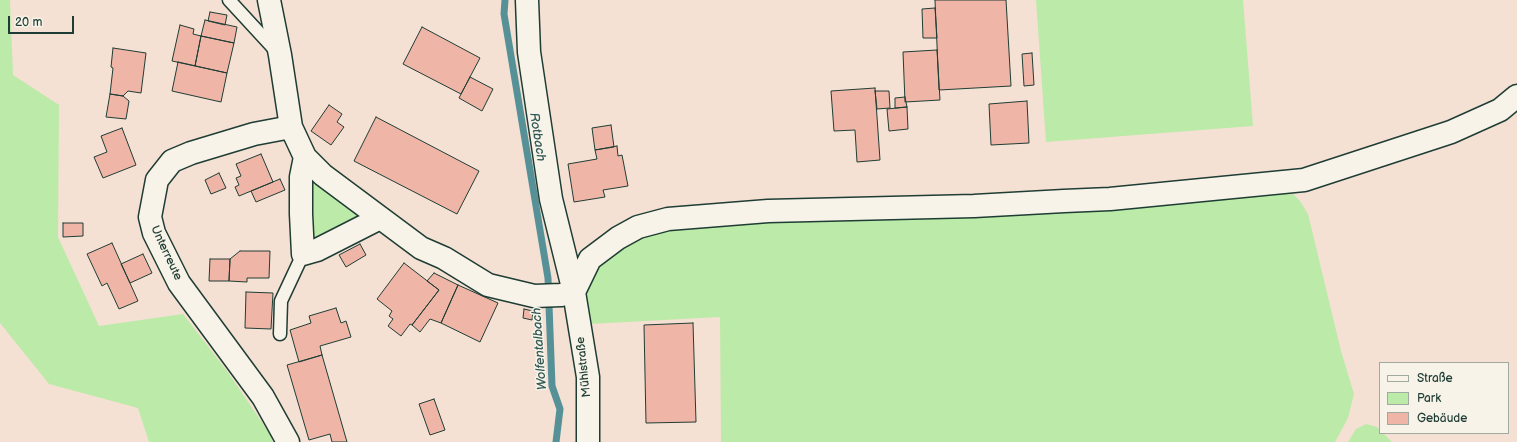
<!DOCTYPE html>
<html>
<head>
<meta charset="utf-8">
<style>
	body { margin:0 }
	#map { position:relative; width:1517px; height:442px; overflow:hidden; background:#f5e0d4; font-family:"Balsamiq Sans",sans-serif }
	canvas { display:block }
	.legend { position:absolute; left:1379px; top:362px; width:130px; height:72px; box-sizing:border-box; background:#f7f3e8; border:1px solid #a1aaa0; margin:0; padding:5px 7px; list-style:none; font-size:12px; color:#1f3d34 }
	.legend li { display:flex; align-items:center; gap:8px; height:20px }
	.legend b { width:20px; border:1px solid #a1aaa0 }
	.scale { position:absolute; left:8px; top:16px; width:66px; height:18px; box-sizing:border-box; border:2px solid #1f3d34; border-top:0; padding-left:5px; font-size:12px; line-height:14px; white-space:nowrap; color:#1f3d34; -webkit-text-stroke:3px #f7f3e8; paint-order:stroke }
</style>
</head>
<body>
<div id="map">
<canvas width="1517" height="442"></canvas>
<ul class="legend">
<li><b style="height:5px;background:#f7f3e8"></b>Straße</li>
<li><b style="height:11px;background:#bceaa8"></b>Park</li>
<li><b style="height:11px;background:#efb5a7"></b>Gebäude</li>
</ul>
<div class="scale">20 m</div>
</div>
<script>
const c = document.querySelector('canvas').getContext('2d');
c.lineJoin = 'round';
function paint(path, color) { c.fillStyle = color; c.fill(path, 'evenodd'); }
const poly = rows => new Path2D(rows.map(r => 'M' + r).join(''));
function strokePath(path, color, width, dash) { c.strokeStyle = color; c.lineWidth = width; c.lineCap = dash ? 'butt' : 'round'; c.setLineDash(dash || []); c.stroke(path); }
function drawText(font, color, halo, rows, align = 'center') {
  c.font = font + ' "Balsamiq Sans",sans-serif'; c.lineWidth = 3; c.setLineDash([]); c.textBaseline = 'middle'; c.strokeStyle = halo; c.fillStyle = color; for (const [text, x, y, turn = 0] of rows) {
    c.save(); c.translate(x, y); c.rotate((+turn || 0) * Math.PI / 180); c.textAlign = isNaN(turn) ? turn : align; if (halo) c.strokeText(text, 0, 0); c.fillText(text, 0, 0); c.restore();
  }
}
const green = poly([
	[0,0,10,0,13,75,59,105,58,237,99,326,183,314,227,371,270,434,273,442,149,442,138,408,49,384,0,323],
	[1036,0,1243,0,1253,126,1046,142],
	[314,180,363,216,311,244,310,183],
	[1289,190,1300,201,1308,214,1341,351,1354,394,1348,418,1335,442,721,442,720,317,589,324,586,289,595,268,620,245,668,226],
	[1366,424,1377,427,1380,430,1380,433,1383,433,1392,442,1348,442,1356,429]
]);
const stream = poly([
	[505,0,504,14,548,278,552,386,560,409,556,442]
]);
const building = poly([
	[935,0,1006,0,1011,86,939,90,935,0],
	[935,8,937,38,923,38,922,9,935,8],
	[210,12,227,15,225,25,208,21,210,12],
	[205,20,237,27,234,43,201,36,205,20],
	[180,25,194,29,193,34,201,36,195,66,172,61,180,25],
	[422,27,480,58,461,94,403,64,422,27],
	[201,36,234,43,227,73,195,66,201,36],
	[113,48,146,53,141,93,128,91,123,96,110,94,113,68,111,67,113,48],
	[937,50,940,100,905,102,903,52,937,50],
	[1032,53,1034,85,1024,86,1022,54,1032,53],
	[178,62,227,73,221,102,172,91,178,62],
	[470,77,493,89,482,111,459,98,470,77],
	[875,88,880,160,857,162,855,130,834,131,831,91,875,88],
	[875,91,889,91,890,108,877,109,875,91],
	[110,94,123,96,129,101,126,119,106,117,110,94],
	[905,97,907,107,895,108,895,98,905,97],
	[1027,101,1029,143,991,145,989,104,1027,101],
	[329,105,342,114,337,122,344,127,331,145,311,131,329,105],
	[907,107,908,129,889,131,887,109,907,107],
	[376,117,479,171,457,214,354,161,376,117],
	[611,125,614,147,595,150,592,128,611,125],
	[122,128,136,165,103,178,94,157,107,152,101,136,122,128],
	[617,146,618,156,622,155,628,186,603,190,605,197,574,202,568,164,597,159,595,150,617,146],
	[261,154,273,182,239,196,235,187,239,185,236,178,241,176,236,164,261,154],
	[219,173,226,188,211,194,205,180,219,173],
	[280,179,285,190,256,202,251,191,280,179],
	[63,223,83,223,83,236,63,237,63,223],
	[112,243,138,301,119,309,107,283,102,286,87,254,112,243],
	[360,244,366,255,346,267,339,255,360,244],
	[240,251,270,251,269,278,247,278,247,282,229,281,230,259,240,251],
	[143,254,152,273,130,283,121,264,143,254],
	[210,259,230,259,229,281,209,281,210,259],
	[404,263,439,290,412,325,410,324,401,336,388,326,393,319,389,316,392,311,377,299,404,263],
	[434,273,458,285,441,323,430,319,420,332,412,325,439,290,427,281,434,273],
	[458,285,498,303,480,342,441,323,458,285],
	[246,292,273,293,271,329,245,328,246,292],
	[336,308,341,323,346,321,351,337,320,346,322,355,299,362,290,330,311,323,309,316,336,308],
	[524,309,533,311,532,320,523,318,524,309],
	[693,323,696,422,646,423,644,325,693,323],
	[322,355,347,442,332,442,330,434,309,440,287,365,322,355],
	[434,399,445,430,430,435,419,404,434,399]
]);
const lane = poly([
	[229,0,276,51],
	[280,334,281,301,303,254]
]);
const street = poly([
	[269,0,280,55,291,127,305,157,323,175,421,248,444,258,488,285,534,296,561,295,574,292],
	[527,0,529,52,551,199,574,292,588,377,588,442],
	[305,157,301,177,301,214,303,254,317,250,380,218],
	[574,292,590,259,618,238,638,227,668,219,768,211,974,206,1064,201,1110,199,1304,180,1451,132,1500,110,1517,96],
	[288,442,263,397,179,283,154,233,150,217,157,180,172,161,191,153,254,134,291,127]
]);
const streetNames = [
	["Unterreute",166,253,65],
	["Mühlstraße",584,367,-96]
];
const waterNames = [
	["Rotbach",537,137,81],
	["Wolfentalbach",540,349,-94]
];
paint(green, '#bceaa8');
strokePath(stream, '#579198', 7);
paint(building, '#efb5a7');
strokePath(building, '#1f3d34', 1);
strokePath(lane, '#1f3d34', 15);
strokePath(street, '#1f3d34', 25);
strokePath(lane, '#f7f3e8', 12);
strokePath(street, '#f7f3e8', 22);
drawText('12px', '#1f3d34', '#f7f3e8', streetNames);
drawText('italic 13px', '#325955', '#f7f3e8', waterNames);
</script>
</body>
</html>
